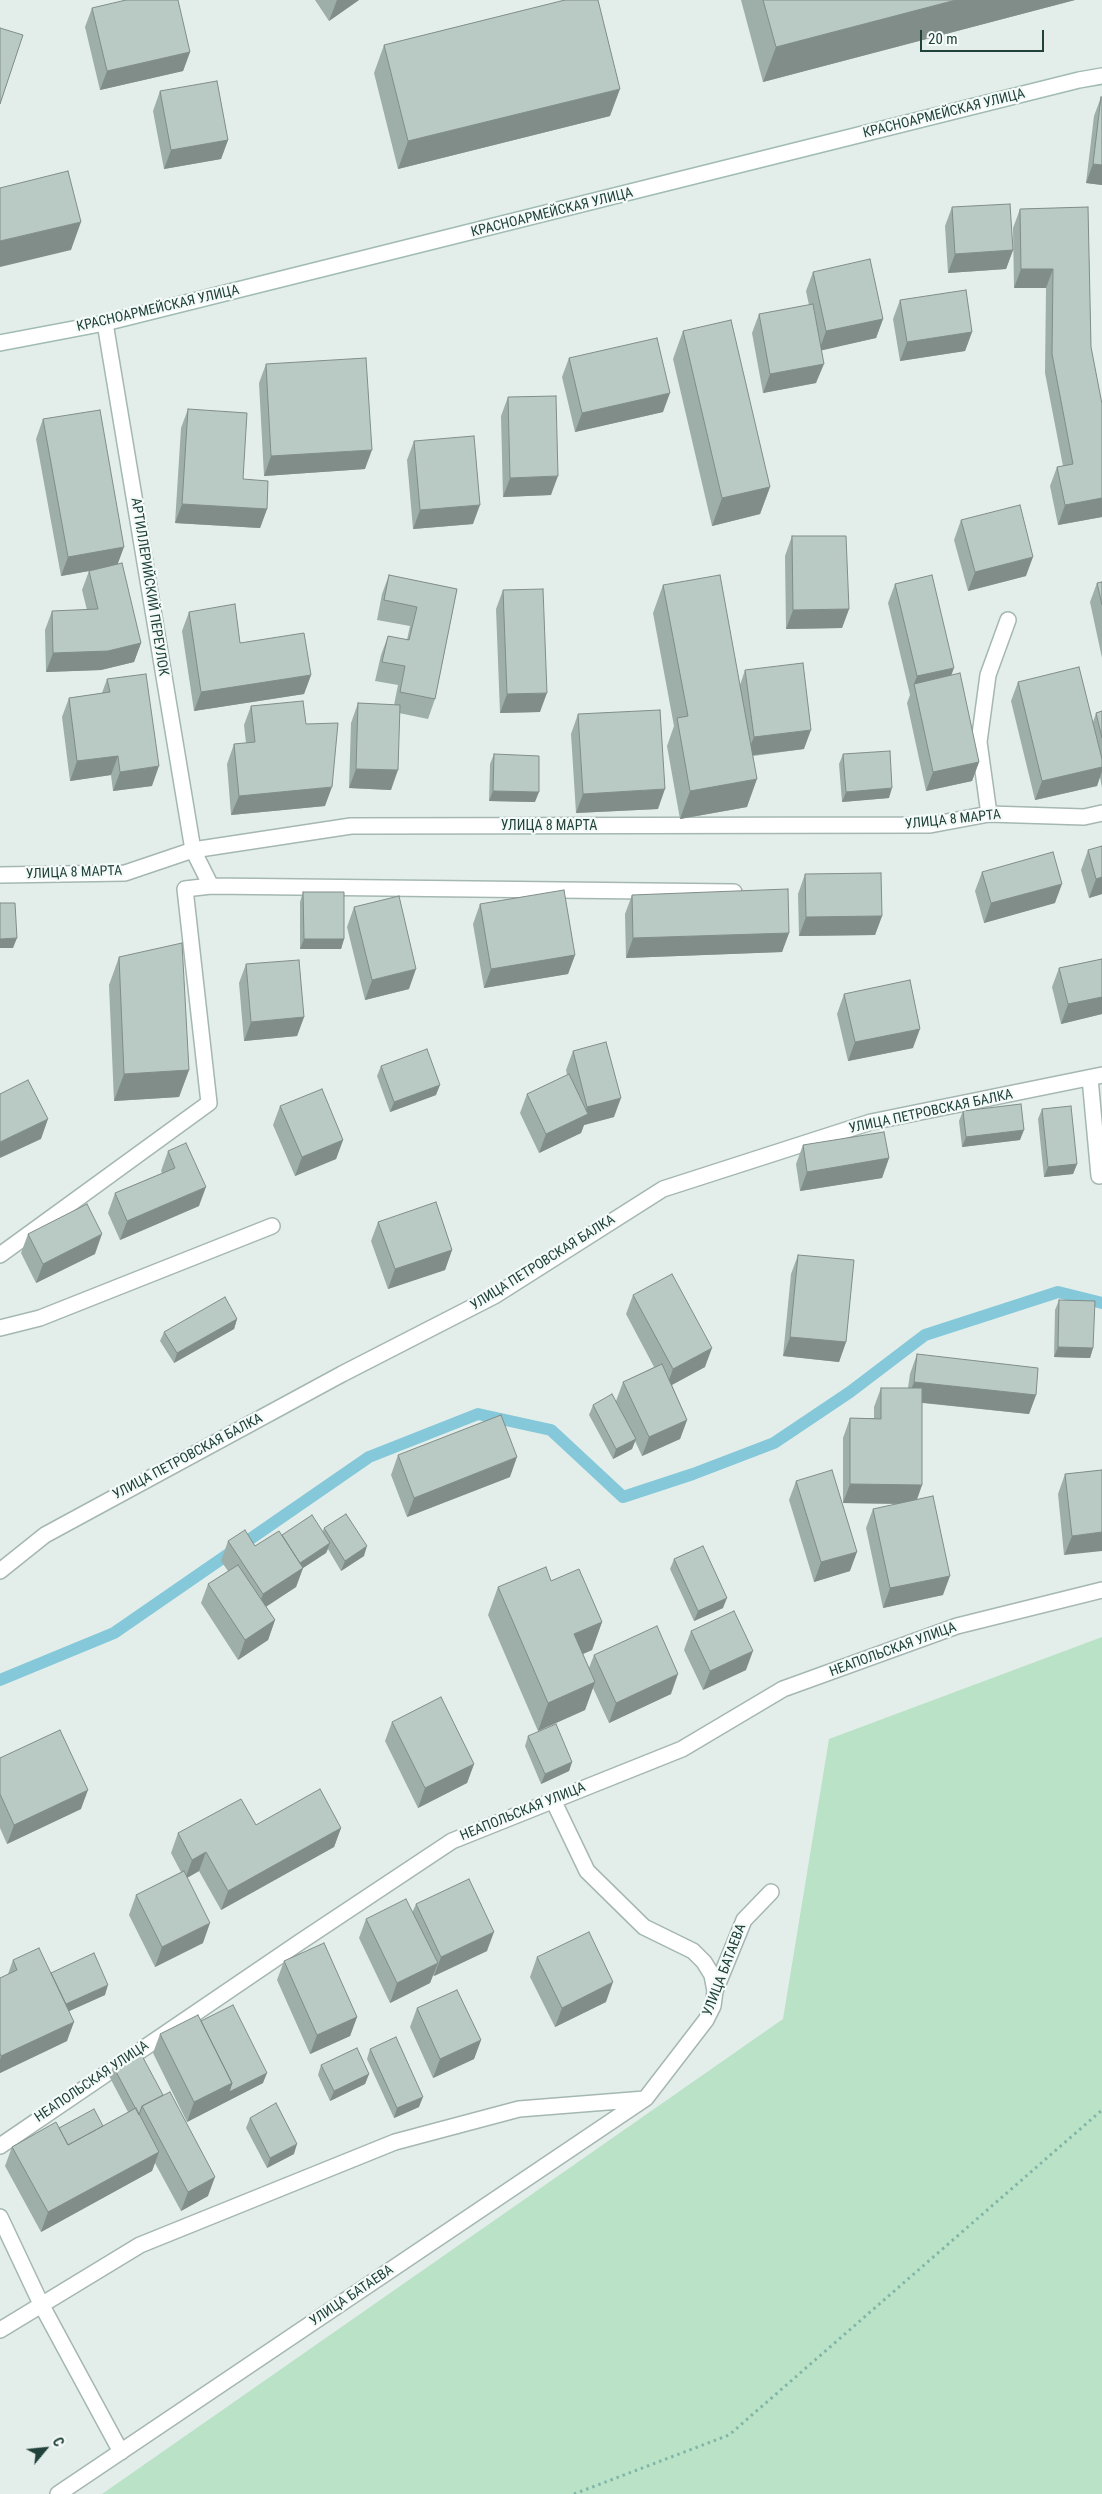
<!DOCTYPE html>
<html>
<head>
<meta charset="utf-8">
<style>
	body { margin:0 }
	#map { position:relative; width:1102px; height:2494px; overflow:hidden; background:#e3eeea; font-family:"Roboto Condensed",sans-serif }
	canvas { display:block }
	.north { position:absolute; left:20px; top:2424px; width:50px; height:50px; -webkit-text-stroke:4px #f4faf7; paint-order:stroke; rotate:62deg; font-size:14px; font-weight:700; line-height:20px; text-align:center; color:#20423b }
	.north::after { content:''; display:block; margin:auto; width:18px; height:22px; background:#20423b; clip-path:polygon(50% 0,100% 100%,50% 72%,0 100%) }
	.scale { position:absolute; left:920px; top:30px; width:124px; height:22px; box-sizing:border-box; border:2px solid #20423b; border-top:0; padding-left:6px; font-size:15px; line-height:18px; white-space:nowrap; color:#20423b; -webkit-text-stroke:4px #f4faf7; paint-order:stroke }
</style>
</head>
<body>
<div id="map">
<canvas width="1102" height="2494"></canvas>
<div class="north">С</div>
<div class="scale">20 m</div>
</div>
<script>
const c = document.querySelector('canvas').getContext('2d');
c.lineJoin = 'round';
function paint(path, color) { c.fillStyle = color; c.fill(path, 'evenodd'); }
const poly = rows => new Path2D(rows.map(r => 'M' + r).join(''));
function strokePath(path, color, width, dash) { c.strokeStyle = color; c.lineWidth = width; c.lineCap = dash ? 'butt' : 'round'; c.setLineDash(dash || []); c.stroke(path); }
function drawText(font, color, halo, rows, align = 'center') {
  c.font = font + ' "Roboto Condensed",sans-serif'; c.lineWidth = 4.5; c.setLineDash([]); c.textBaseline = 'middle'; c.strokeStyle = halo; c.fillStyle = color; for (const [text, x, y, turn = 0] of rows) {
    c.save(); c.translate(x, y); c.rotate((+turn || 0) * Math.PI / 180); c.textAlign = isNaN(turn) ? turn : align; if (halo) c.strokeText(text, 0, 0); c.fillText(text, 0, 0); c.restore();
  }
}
const green = poly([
	[1102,1637,1102,2494,102,2494,783,2019,829,1739]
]);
const stream = poly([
	[0,1680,114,1633,369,1457,478,1414,551,1430,623,1497,693,1474,774,1443,850,1392,925,1335,1058,1292,1102,1303]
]);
const path = poly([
	[574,2494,729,2435,1102,2110]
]);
const service = poly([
	[989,814,979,742,988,675,1008,620],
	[211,886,734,892],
	[1090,1078,1099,1176],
	[0,1255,209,1103,185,889,211,886,193,850],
	[0,1328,40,1318,272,1226]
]);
const minor = poly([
	[105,323,193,850],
	[0,875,125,873,193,850,351,826,930,825,989,814,1084,817,1102,813],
	[0,1571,45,1535,342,1374,496,1295,663,1189,871,1122,1102,1075],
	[553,1800,587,1871,644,1927,693,1951,704,1962,712,1975,715,1991],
	[0,2146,300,1942,452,1841,682,1749,783,1689,957,1626,1102,1590],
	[0,2217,41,2304,121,2452],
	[0,2330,140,2245,395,2142,519,2109,645,2099],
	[58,2494,646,2098,706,2020,713,2006,715,1991,744,1920,771,1892]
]);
const secondary = poly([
	[0,343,105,323,1079,80,1102,76]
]);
const wall = poly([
	[315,0,359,0,329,21],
	[741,0,1075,0,763,82],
	[92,8,190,52,183,71,100,90,85,27],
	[384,45,610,116,398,169,374,73],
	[160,91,228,140,221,159,164,169,153,111],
	[1101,97,1102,185,1086,183,1094,116],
	[952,207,1013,250,1006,269,948,273,945,226],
	[1088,207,1091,347,1102,517,1058,525,1050,486,1057,467,1063,466,1045,373,1046,288,1014,288,1013,228,1020,209],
	[813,272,883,319,876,338,821,350,816,383,763,393,752,333,759,314,809,305,806,291],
	[900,300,972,332,965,351,900,361,893,319],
	[683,331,770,487,760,514,712,526,673,359],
	[569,358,663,412,575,432,562,377],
	[266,364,365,469,264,476,259,383],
	[508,397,551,495,503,497,501,416],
	[188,409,267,509,260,528,175,523,181,428],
	[43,419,118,564,141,643,134,662,101,670,46,672,45,630,52,611,87,610,82,590,89,571,61,576,36,439],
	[414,441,473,524,413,529,407,460],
	[961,520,1026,576,968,591,954,540],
	[792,536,849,609,842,628,786,629,785,556],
	[389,575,457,589,435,699,428,719,399,713,391,790,349,788,351,723,358,703,394,705,398,685,375,681,381,655,388,636,407,640,410,626,377,620,382,594],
	[1102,582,1102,658,1090,602,1097,583],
	[895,584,951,675,979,762,972,781,926,791,907,703,910,695,888,603],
	[663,585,740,685,745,670,804,749,753,756,747,807,680,819,667,746,674,726,653,613],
	[503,590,540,712,500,713,496,609],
	[189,612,240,643,311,675,304,694,194,711,182,631],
	[107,679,152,786,113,791,111,775,70,781,62,717,69,698,102,693],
	[1018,682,1093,722,1096,713,1102,711,1102,788,1100,777,1097,786,1035,800,1011,701],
	[251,706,325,806,231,815,227,764,234,744,246,743,244,725],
	[578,714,658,809,576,813,571,734],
	[494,754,535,802,489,801,490,764],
	[843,754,889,798,842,802,839,764],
	[1088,850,1102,894,1089,898,1081,870],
	[982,872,1055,903,984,923,975,891],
	[805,874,882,916,875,935,799,936,798,894],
	[303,892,344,939,341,949,300,949,300,902],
	[632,895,789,933,782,952,626,958,625,914],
	[480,904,575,955,568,974,484,988,473,924],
	[354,907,409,989,365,1000,347,927],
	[119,957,189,1070,179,1097,114,1101,109,985],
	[1102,959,1102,1014,1061,1024,1052,987,1059,968],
	[246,964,304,1017,297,1036,244,1041,239,983],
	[844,994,913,1048,848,1061,837,1014],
	[573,1051,614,1117,584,1125,581,1133,539,1153,520,1113,527,1094,567,1075,566,1070],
	[381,1066,436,1095,390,1112,377,1076],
	[280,1106,343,1140,336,1159,295,1176,273,1125],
	[1042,1109,1077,1164,1073,1174,1044,1177,1038,1119],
	[963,1111,1020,1140,962,1147,959,1121],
	[803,1145,889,1158,882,1178,800,1191,796,1164],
	[168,1151,199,1206,120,1240,108,1213,115,1193,162,1173,161,1171],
	[378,1222,452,1250,445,1270,388,1289,371,1241],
	[28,1234,95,1254,36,1283,21,1253],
	[798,1255,846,1342,839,1362,783,1356,791,1274],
	[633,1295,705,1367,672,1385,687,1420,680,1439,642,1456,635,1441,632,1449,613,1459,589,1415,593,1405,616,1401,623,1382,654,1367,626,1314],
	[1059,1300,1093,1348,1090,1358,1054,1357,1055,1310],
	[237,1319,234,1329,174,1363,160,1341,164,1332],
	[917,1354,1036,1395,1029,1414,922,1403,922,1485,917,1500,943,1595,883,1608,866,1528,873,1509,898,1504,843,1503,843,1438,850,1418,874,1418,874,1407,881,1388,908,1388,910,1374],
	[398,1455,510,1477,407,1517,391,1475],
	[1102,1470,1064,1555,1058,1494,1065,1474],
	[796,1481,850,1571,814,1582,789,1500],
	[324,1528,364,1556,341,1571,328,1549,326,1553,303,1568,296,1587,266,1607,275,1620,268,1640,238,1660,201,1603,208,1584,228,1571,221,1561,228,1541,255,1546,282,1535,323,1531],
	[674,1559,723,1608,694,1621,670,1569],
	[551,1581,602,1622,592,1650,583,1654,589,1668,594,1655,671,1694,609,1723,593,1688,585,1710,538,1731,488,1615,498,1587],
	[691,1631,746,1670,703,1690,684,1650],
	[392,1722,474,1764,467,1783,418,1808,385,1741],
	[528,1736,572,1762,569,1771,541,1784,525,1746],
	[0,1758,81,1809,7,1844,0,1828],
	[256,1825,341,1828,334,1847,221,1910,199,1871,187,1878,203,1943,155,1967,129,1915,136,1895,181,1872,171,1853,178,1833],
	[416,1904,487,1951,434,1976,433,1975,430,1983,390,2003,359,1938,366,1919,412,1913],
	[537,1957,606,2002,555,2027,530,1977],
	[13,1960,51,1973,105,1995,69,2011,67,2041,0,2073,0,1978,8,1974],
	[284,1961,357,2017,350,2036,310,2054,277,1980],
	[417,2008,481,2040,474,2059,433,2078,410,2027],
	[201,2021,263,2083,187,2122,153,2053,160,2034],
	[370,2049,419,2107,394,2118,367,2059],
	[321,2065,369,2074,365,2084,330,2101,318,2075],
	[113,2066,208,2196,181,2211,155,2163,152,2171,41,2232,5,2166,12,2147,103,2126,128,2112,109,2076],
	[250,2118,294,2154,267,2168,246,2128]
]);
const shadedWall = poly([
	[337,0,359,0,329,21],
	[956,0,1075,0,763,82,776,47],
	[190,52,183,71,100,90,107,71],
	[620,89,610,116,398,169,408,141],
	[228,140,221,159,164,169,171,150],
	[1093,164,1102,165,1102,185,1086,183],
	[81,222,71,250,0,267,0,241],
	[1013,250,1006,269,948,273,955,254],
	[1021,269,1053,269,1046,288,1014,288],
	[883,319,876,338,819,351,826,331],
	[972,332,965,351,900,361,907,342],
	[824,364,816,383,763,393,770,374],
	[670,393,663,412,575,432,582,413],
	[372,450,365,469,264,476,271,456],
	[558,476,551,495,503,497,510,478],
	[770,487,760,514,712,526,722,498],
	[1102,498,1102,517,1058,525,1065,505],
	[182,504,267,509,260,528,175,523],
	[480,505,473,524,413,529,420,510],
	[124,547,117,566,61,576,68,557],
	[1033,557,1026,576,968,591,975,572],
	[849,609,842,628,786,629,793,610],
	[141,643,134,662,101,670,46,672,53,653],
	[954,668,947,687,914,684,917,676],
	[311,675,304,694,194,711,201,692],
	[547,693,540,712,500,713,507,694],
	[811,730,804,749,746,756,754,737],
	[118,756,111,775,70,781,77,761],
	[979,762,972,781,926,791,933,772],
	[159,766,152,786,113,791,120,772],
	[1102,767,1102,771,1097,786,1035,800,1042,781],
	[356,769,398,770,391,790,349,788],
	[757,779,747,807,680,819,690,791],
	[332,787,325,806,231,815,239,796],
	[892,788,889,798,842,802,846,792],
	[665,789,658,809,576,813,583,794],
	[493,791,539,792,535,802,489,801],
	[1102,877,1102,894,1089,898,1096,879],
	[1062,884,1055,903,984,923,991,903],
	[882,916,875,935,799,936,806,917],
	[789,933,782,952,626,958,633,938],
	[17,938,13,948,0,948,0,939],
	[304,939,344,939,341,949,300,949],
	[575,955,568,974,484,988,491,969],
	[416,969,409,989,365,1000,372,980],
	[1102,997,1102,1014,1061,1024,1068,1004],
	[304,1017,297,1036,244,1041,251,1022],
	[920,1029,913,1048,848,1061,855,1042],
	[189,1070,179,1097,114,1101,124,1074],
	[440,1085,436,1095,390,1112,394,1102],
	[621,1098,614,1117,584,1125,581,1133,539,1153,546,1134,584,1116,587,1107],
	[48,1119,41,1139,0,1158,0,1142],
	[1024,1130,1020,1140,962,1147,966,1137],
	[343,1140,336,1159,295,1176,302,1157],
	[889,1158,882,1178,800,1191,807,1172],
	[1077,1164,1073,1174,1044,1177,1048,1167],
	[206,1187,199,1206,120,1240,127,1221],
	[102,1234,95,1254,36,1283,43,1264],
	[452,1250,445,1270,388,1289,395,1269],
	[237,1319,234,1329,174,1363,177,1353],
	[790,1337,846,1342,839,1362,783,1356],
	[1058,1347,1093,1348,1090,1358,1054,1357],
	[712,1348,705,1367,666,1388,673,1369],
	[914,1382,1036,1395,1029,1414,907,1401],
	[687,1420,680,1439,642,1456,649,1437],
	[636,1439,632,1449,613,1459,616,1449],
	[517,1457,510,1477,407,1517,414,1498],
	[850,1484,922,1485,915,1504,843,1503],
	[1102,1532,1102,1551,1064,1555,1072,1536],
	[330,1543,326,1553,303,1568,296,1587,256,1613,263,1594,300,1563],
	[367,1546,364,1556,341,1571,345,1561],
	[857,1552,850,1571,814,1582,821,1562],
	[950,1576,943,1595,883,1608,890,1588],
	[727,1598,723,1608,694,1621,698,1611],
	[275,1620,268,1640,238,1660,245,1640],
	[602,1622,592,1650,564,1662,574,1634],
	[753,1651,746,1670,703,1690,710,1671],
	[678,1674,671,1694,609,1723,616,1703],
	[595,1682,585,1710,538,1731,548,1703],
	[572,1762,569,1771,541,1784,545,1774],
	[474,1764,467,1783,418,1808,425,1788],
	[88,1790,81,1809,7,1844,14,1825],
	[341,1828,334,1847,221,1910,228,1891],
	[206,1852,199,1871,185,1879,192,1860],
	[210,1923,203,1943,155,1967,162,1947],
	[494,1932,487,1951,434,1976,441,1957],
	[438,1963,430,1983,390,2003,397,1983],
	[613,1982,606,2002,555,2027,562,2008],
	[108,1985,105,1995,56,2017,59,2007],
	[357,2017,350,2036,310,2054,317,2035],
	[74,2022,67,2041,0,2073,0,2060,1,2056],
	[481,2040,474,2059,433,2078,440,2059],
	[267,2073,263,2083,187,2122,194,2102,232,2083],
	[369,2074,365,2084,330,2101,334,2091],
	[423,2097,419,2107,394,2118,397,2108],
	[297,2144,294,2154,267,2168,270,2158],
	[159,2152,152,2171,41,2232,48,2212],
	[215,2177,208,2196,181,2211,188,2192]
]);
const building = poly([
	[126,0,178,0,190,52,107,71,92,8,126,0],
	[565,0,598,0,620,89,408,141,384,45,565,0],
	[763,0,956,0,776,47,763,0],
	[0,28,23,35,0,104,0,28],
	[217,81,228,140,171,150,160,91,217,81],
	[1101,97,1102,97,1102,165,1093,164,1101,97],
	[68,171,81,222,0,241,0,188,68,171],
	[1010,204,1013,250,955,254,952,207,1010,204],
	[1088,207,1091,347,1102,404,1102,498,1065,505,1057,467,1073,464,1052,354,1053,269,1021,269,1020,209,1088,207],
	[870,259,883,319,826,331,813,272,870,259],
	[966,290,972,332,907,342,900,300,966,290],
	[813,304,824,364,770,374,759,314,813,304],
	[731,320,770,487,722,498,683,331,731,320],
	[657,338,670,393,582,413,569,358,657,338],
	[366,358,372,450,271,456,266,364,366,358],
	[556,396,558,476,510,478,508,397,556,396],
	[188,409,247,413,243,479,268,481,267,509,182,504,188,409],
	[100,410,124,547,68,557,43,419,100,410],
	[474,436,480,505,420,510,414,441,474,436],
	[1020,505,1033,557,975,572,961,520,1020,505],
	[792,536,846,536,849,609,793,610,792,536],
	[122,563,141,643,108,651,53,653,52,611,98,609,89,571,122,563],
	[389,575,457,589,435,699,400,692,405,666,382,662,388,636,409,640,417,607,384,600,389,575],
	[720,575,757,779,690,791,677,718,688,716,663,585,720,575],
	[932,575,954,668,917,676,895,584,932,575],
	[1102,582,1102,605,1097,583,1102,582],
	[543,589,547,693,507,694,503,590,543,589],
	[235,604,240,643,304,633,311,675,201,692,189,612,235,604],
	[803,663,811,730,754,737,745,670,803,663],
	[1079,667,1102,759,1102,767,1042,781,1018,682,1079,667],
	[960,673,979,762,933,772,914,684,960,673],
	[146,674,159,766,120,772,118,756,77,761,69,698,110,692,107,679,146,674],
	[303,701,306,724,338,723,332,787,239,796,234,744,255,742,251,706,303,701],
	[358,703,400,705,398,770,356,769,358,703],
	[660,710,665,789,583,794,578,714,660,710],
	[1102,711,1102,738,1096,713,1102,711],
	[890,751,892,788,846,792,843,754,890,751],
	[494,754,539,756,539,792,493,791,494,754],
	[1102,846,1102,877,1096,879,1088,850,1102,846],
	[1053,852,1062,884,991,903,982,872,1053,852],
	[881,873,882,916,806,917,805,874,881,873],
	[788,889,789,933,633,938,632,895,788,889],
	[564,890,575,955,491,969,480,904,564,890],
	[303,892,344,892,344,939,304,939,303,892],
	[399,896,416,969,372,980,354,907,399,896],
	[0,903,15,903,17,938,0,939,0,903],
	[182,943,189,1070,124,1074,119,957,182,943],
	[1102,959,1102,997,1068,1004,1059,968,1102,959],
	[299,960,304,1017,251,1022,246,964,299,960],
	[910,980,920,1029,855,1042,844,994,910,980],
	[606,1042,621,1098,587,1107,573,1051,606,1042],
	[427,1049,440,1085,394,1102,381,1066,427,1049],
	[569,1074,588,1114,546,1134,527,1094,569,1074],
	[28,1080,48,1119,0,1142,0,1094,28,1080],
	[322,1089,343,1140,302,1157,280,1106,322,1089],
	[1021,1104,1024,1130,966,1137,963,1111,1021,1104],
	[1071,1106,1077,1164,1048,1167,1042,1109,1071,1106],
	[884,1132,889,1158,807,1172,803,1145,884,1132],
	[186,1143,206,1187,127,1221,115,1193,175,1168,168,1151,186,1143],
	[436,1202,452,1250,395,1269,378,1222,436,1202],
	[87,1204,102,1234,43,1264,28,1234,87,1204],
	[798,1255,854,1260,846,1342,790,1337,798,1255],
	[672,1274,712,1348,673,1369,633,1295,672,1274],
	[225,1297,237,1319,177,1353,164,1332,225,1297],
	[1059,1300,1095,1301,1093,1348,1058,1347,1059,1300],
	[917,1354,1038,1368,1036,1395,914,1382,917,1354],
	[662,1364,687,1420,649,1437,623,1382,662,1364],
	[881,1388,922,1388,922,1485,850,1484,850,1418,881,1419,881,1388],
	[612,1394,636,1439,616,1449,593,1405,612,1394],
	[501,1415,517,1457,414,1498,398,1455,501,1415],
	[832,1470,857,1552,821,1562,796,1481,832,1470],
	[1102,1470,1102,1532,1072,1536,1065,1474,1102,1470],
	[933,1496,950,1576,890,1588,873,1509,933,1496],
	[346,1514,367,1546,345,1561,324,1528,346,1514],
	[312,1515,330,1543,300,1563,282,1535,312,1515],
	[245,1530,255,1546,279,1531,303,1568,263,1594,228,1541,245,1530],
	[703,1546,727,1598,698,1611,674,1559,703,1546],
	[238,1565,275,1620,245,1640,208,1584,238,1565],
	[546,1567,551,1581,579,1569,602,1622,574,1634,595,1682,548,1703,498,1587,546,1567],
	[734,1611,753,1651,710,1671,691,1631,734,1611],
	[657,1626,678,1674,616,1703,594,1655,657,1626],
	[441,1697,474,1764,425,1788,392,1722,441,1697],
	[556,1724,572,1762,545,1774,528,1736,556,1724],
	[60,1730,88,1790,14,1825,0,1794,0,1758,60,1730],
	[320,1789,341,1828,228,1891,206,1852,192,1860,178,1833,241,1799,256,1825,320,1789],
	[184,1871,210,1923,162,1947,136,1895,184,1871],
	[469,1879,494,1932,441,1957,416,1904,469,1879],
	[406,1899,438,1963,397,1983,366,1919,406,1899],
	[589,1932,613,1982,562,2008,537,1957,589,1932],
	[324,1943,357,2017,317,2035,284,1961,324,1943],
	[39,1948,74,2022,1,2056,0,2053,0,1978,17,1970,13,1960,39,1948],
	[94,1953,108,1985,66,2004,51,1973,94,1953],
	[457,1990,481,2040,440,2059,417,2008,457,1990],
	[233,2005,267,2073,229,2092,232,2083,201,2021,233,2005],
	[198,2015,232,2083,194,2102,160,2034,198,2015],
	[396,2037,423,2097,397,2108,370,2049,396,2037],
	[357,2048,369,2074,334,2091,321,2065,357,2048],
	[140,2052,163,2095,142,2106,139,2115,113,2066,140,2052],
	[170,2092,215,2177,188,2192,142,2106,170,2092],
	[276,2103,297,2144,270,2158,250,2118,276,2103],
	[136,2108,159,2152,48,2212,12,2147,56,2122,68,2145,136,2108],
	[94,2109,103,2126,68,2145,59,2128,94,2109]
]);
const streetNames = [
	["КРАСНОАРМЕЙСКАЯ УЛИЦА",944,114,-14],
	["КРАСНОАРМЕЙСКАЯ УЛИЦА",552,213,-14],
	["КРАСНОАРМЕЙСКАЯ УЛИЦА",158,309,-13],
	["АРТИЛЛЕРИЙСКИЙ ПЕРЕУЛОК",149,587,81],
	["УЛИЦА 8 МАРТА",953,820,-6],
	["УЛИЦА 8 МАРТА",549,826],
	["УЛИЦА 8 МАРТА",74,873,-2],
	["УЛИЦА ПЕТРОВСКАЯ БАЛКА",931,1112,-12],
	["УЛИЦА ПЕТРОВСКАЯ БАЛКА",543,1263,-32],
	["УЛИЦА ПЕТРОВСКАЯ БАЛКА",188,1457,-28],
	["НЕАПОЛЬСКАЯ УЛИЦА",893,1650,-20],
	["НЕАПОЛЬСКАЯ УЛИЦА",523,1812,-22],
	["УЛИЦА БАТАЕВА",725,1970,-69],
	["НЕАПОЛЬСКАЯ УЛИЦА",92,2082,-34],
	["УЛИЦА БАТАЕВА",352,2296,-34]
];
paint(green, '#bae2c7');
strokePath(stream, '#85c8d9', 12);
strokePath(service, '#a5b7b2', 18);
strokePath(minor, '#a5b7b2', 18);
strokePath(secondary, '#a0bbb3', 18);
strokePath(path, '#80b6a8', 3, [2.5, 4]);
strokePath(service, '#fff', 15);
strokePath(minor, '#fff', 15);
strokePath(secondary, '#fff', 15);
paint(wall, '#9eaea8');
paint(shadedWall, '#818d88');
paint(building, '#b8cac3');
strokePath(building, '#818d88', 1);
drawText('14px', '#20423b', '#f4faf7', streetNames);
</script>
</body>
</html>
